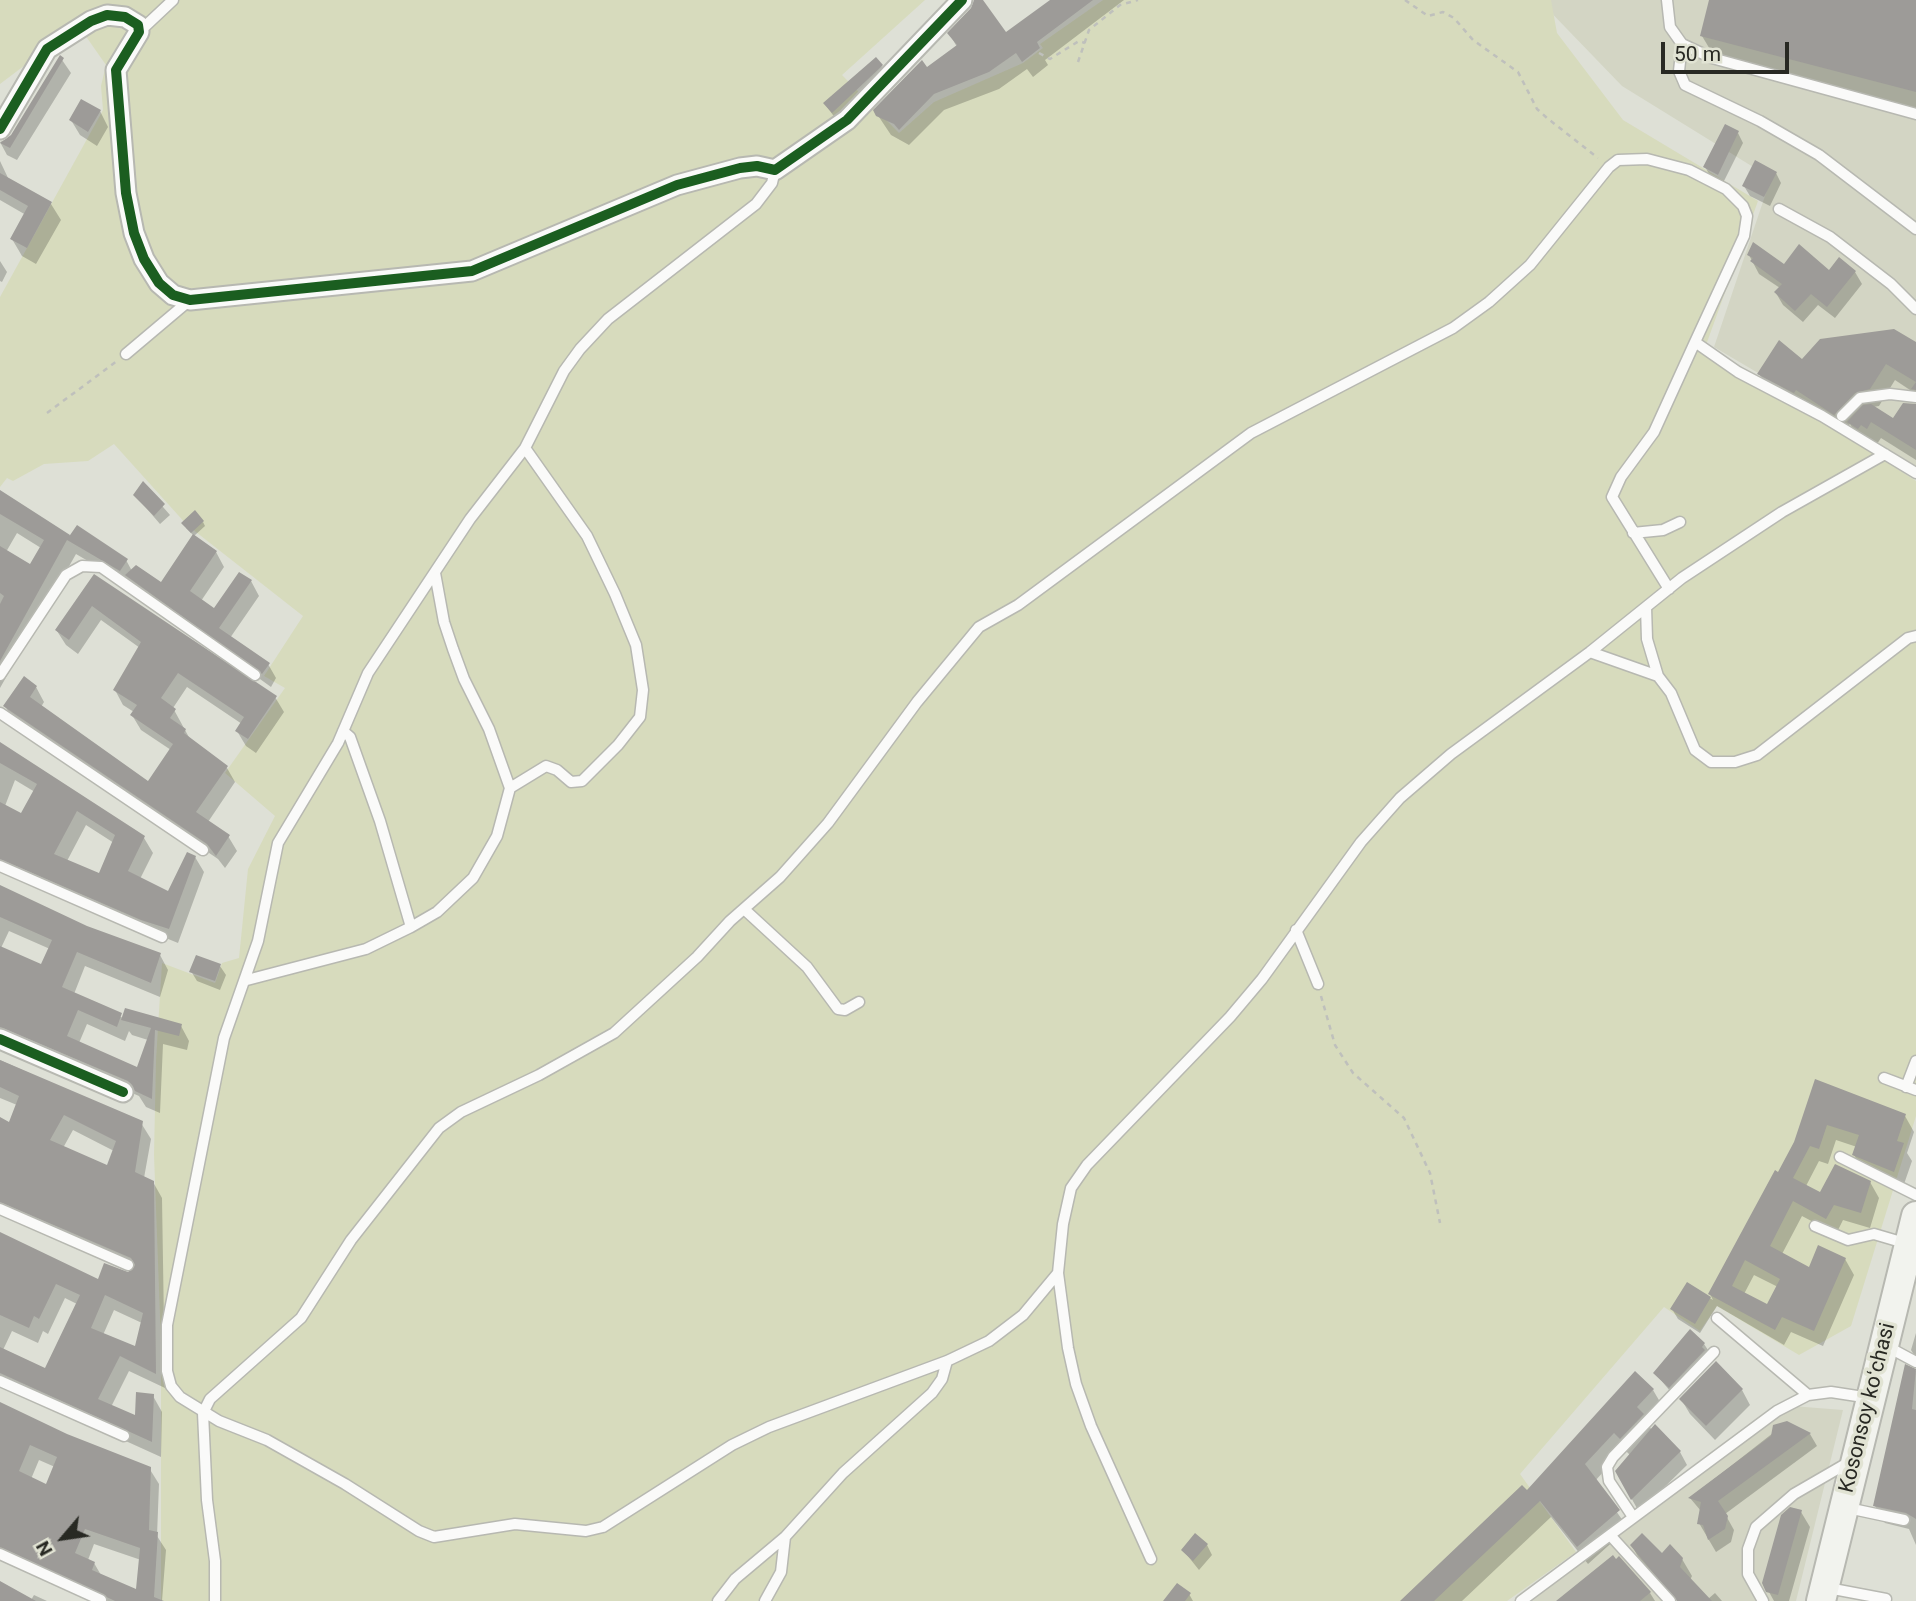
<!DOCTYPE html>
<html>
<head>
<meta charset="utf-8">
<style>
	body { margin:0 }
	#map { position:relative; width:1916px; height:1601px; overflow:hidden; background:#dee0d6; font-family:Roboto,sans-serif }
	canvas { display:block }
	.north { position:absolute; left:28px; top:1503px; width:70px; height:70px; -webkit-text-stroke:5px #e1e3d3; paint-order:stroke; rotate:241deg; font-size:19px; font-weight:700; line-height:28px; text-align:center; color:#282923 }
	.north::after { content:''; display:block; margin:auto; width:24px; height:32px; background:#282923; clip-path:polygon(50% 0,100% 100%,50% 72%,0 100%) }
	.scale { position:absolute; left:1661px; top:42px; width:128px; height:32px; box-sizing:border-box; border:4px solid #282923; border-top:0; padding-left:9px; font-size:21px; line-height:24px; white-space:nowrap; color:#282923; -webkit-text-stroke:5px #e1e3d3; paint-order:stroke }
</style>
</head>
<body>
<div id="map">
<canvas width="1916" height="1601"></canvas>
<div class="north">N</div>
<div class="scale">50 m</div>
</div>
<script>
const c = document.querySelector('canvas').getContext('2d');
c.lineJoin = 'round';
function paint(path, color) { c.fillStyle = color; c.fill(path, 'evenodd'); }
const poly = rows => new Path2D(rows.map(r => 'M' + r).join(''));
function strokePath(path, color, width, dash) { c.strokeStyle = color; c.lineWidth = width; c.lineCap = dash ? 'butt' : 'round'; c.setLineDash(dash || []); c.stroke(path); }
function drawText(font, color, halo, rows, align = 'center') {
  c.font = font + ' Roboto,sans-serif'; c.lineWidth = 7; c.setLineDash([]); c.textBaseline = 'middle'; c.strokeStyle = halo; c.fillStyle = color; for (const [text, x, y, turn = 0] of rows) {
    c.save(); c.translate(x, y); c.rotate((+turn || 0) * Math.PI / 180); c.textAlign = isNaN(turn) ? turn : align; if (halo) c.strokeText(text, 0, 0); c.fillText(text, 0, 0); c.restore();
  }
}
const built = poly([
	[1539,0,1916,0,1916,466,1714,347,1771,178,1622,86],
	[1792,1406,1843,1410,1796,1601,1526,1601]
]);
const green = poly([
	[0,0,925,0,842,75,899,133,934,102,1023,63,1043,48,1040,44,1103,0,1551,0,1557,33,1623,120,1758,201,1706,345,1916,481,1916,1116,1851,1326,1799,1355,1717,1306,1700,1331,1664,1307,1520,1474,1576,1552,1507,1601,161,1601,161,1344,154,1155,156,1060,162,963,215,983,222,963,239,958,248,869,275,816,225,773,285,688,264,676,303,616,187,525,114,444,88,461,44,464,13,481,7,478,0,487,0,297,103,110,101,86,106,65,78,25,0,84]
]);
const shadow = poly([
	[975,0,981,0,1006,35,1053,0,1124,0,1045,60,1048,65,1033,77,1027,69,999,89,944,110,909,145,891,135,875,111,957,47,949,33,972,9],
	[1711,0,1916,0,1916,108,1714,56,1702,36],
	[60,57,71,73,17,160,7,155,0,142,12,137],
	[882,66,887,75,838,122,825,104],
	[100,111,108,127,97,146,80,135,71,120],
	[1738,133,1743,143,1723,183,1711,177,1705,167],
	[0,161,9,180,51,204,61,220,36,264,22,256,12,239,26,215,0,200],
	[1776,173,1781,183,1770,206,1750,196,1744,186],
	[1749,255,1784,266,1829,273,1855,272,1862,284,1835,318,1818,305,1803,322,1783,305,1776,293,1780,288,1759,274],
	[0,261,7,272,2,282,0,281],
	[1916,345,1916,394,1895,380,1879,406,1873,407,1893,421,1916,405,1916,460,1881,438,1877,444,1858,439,1850,424,1844,431,1769,390,1759,374,1803,362],
	[143,484,170,515,160,524,135,495],
	[0,501,70,538,126,560,132,571,161,584,216,552,224,567,201,601,215,610,251,581,259,596,230,638,268,664,276,678,271,687,136,589,131,581,129,585,76,554,0,688],
	[17,533,41,548,30,566,6,552],
	[203,522,205,526,194,536,186,528],
	[95,576,275,697,284,712,256,753,246,746,237,731,242,724,187,687,173,708,191,741,227,768,235,782,208,822,228,836,237,851,225,868,218,859,14,721,5,706,36,687,44,702,41,707,148,784,171,750,141,730,132,715,134,712,123,705,115,690,140,648,101,620,78,654,66,645,57,631],
	[0,743,144,838,153,853,140,879,169,894,195,857,204,872,178,943,0,870],
	[15,780,35,792,22,815,5,806],
	[86,825,114,843,100,875,67,861],
	[0,887,87,928,160,955,168,970,160,997,85,966,74,994,123,1018,181,1026,189,1041,187,1050,163,1044,160,1113,146,1107,139,1096,15,1042,0,1041],
	[9,931,50,949,42,967,1,948],
	[87,1024,125,1041,129,1031,132,1035,148,1040,138,1069,79,1043],
	[220,966,226,975,220,990,197,981,191,971],
	[0,1060,141,1123,151,1139,144,1178,153,1182,162,1198,165,1388,129,1371,111,1407,136,1418,153,1396,162,1412,161,1457,0,1384,0,1234,99,1281,136,1271,0,1214,0,1119,10,1124,17,1105,0,1098],
	[73,1130,114,1151,108,1167,63,1148],
	[65,1298,77,1304,46,1370,3,1350,12,1331,38,1343,43,1331,48,1334],
	[114,1310,142,1323,136,1349,103,1335],
	[1816,1081,1905,1116,1914,1132,1907,1153,1912,1161,1903,1187,1863,1171,1854,1155,1857,1147,1836,1140,1828,1164,1819,1161,1806,1186,1821,1194,1870,1182,1879,1198,1870,1228,1843,1220,1836,1234,1802,1216,1782,1254,1810,1269,1845,1259,1854,1275,1823,1346,1791,1332,1784,1345,1717,1306,1700,1333,1678,1319,1672,1309,1687,1284,1713,1300,1710,1294,1796,1143],
	[1754,1275,1778,1287,1768,1307,1744,1294],
	[1916,1333,1916,1358,1911,1350],
	[1704,1344,1710,1353,1675,1397,1655,1373],
	[1906,1367,1916,1371,1916,1545,1909,1529,1885,1523,1875,1506],
	[1653,1390,1663,1407,1648,1423,1652,1431,1680,1452,1687,1465,1639,1512,1617,1472,1631,1456,1624,1449,1595,1481,1628,1528,1588,1564,1551,1517,1462,1601,1403,1601,1527,1492],
	[1742,1390,1750,1405,1715,1440,1690,1414,1681,1399],
	[0,1404,66,1435,149,1468,159,1484,157,1536,166,1550,162,1601,95,1601,0,1558],
	[39,1460,55,1467,46,1486,31,1479],
	[94,1544,141,1560,137,1591,101,1575,94,1563,88,1560],
	[1787,1422,1810,1434,1817,1446,1725,1514,1734,1530,1731,1542,1716,1552,1699,1523,1701,1511,1690,1498],
	[1801,1512,1810,1527,1789,1601,1774,1601,1764,1583],
	[1207,1545,1212,1555,1199,1570,1183,1550],
	[1632,1546,1682,1559,1692,1576,1690,1580,1708,1599,1715,1593,1722,1601,1678,1601,1641,1562],
	[0,1583,31,1600,34,1595,47,1601,0,1601],
	[1650,1593,1655,1601,1559,1601],
	[1189,1594,1193,1601,1166,1601]
]);
const building = poly([
	[974,0,983,0,1006,32,1050,0,1093,0,1037,42,1040,48,1022,62,1016,53,989,72,934,94,899,130,894,124,876,116,873,110,922,60,927,67,957,45,947,33,971,8],
	[1709,0,1916,0,1916,92,1700,36],
	[60,55,64,58,10,148,0,143,11,135],
	[876,57,883,65,832,113,823,103],
	[81,99,101,110,88,132,69,120],
	[1725,124,1739,131,1718,175,1703,167],
	[1755,160,1777,172,1764,197,1742,186],
	[0,173,52,202,27,248,10,239,28,206,0,190],
	[1753,242,1784,264,1799,244,1829,270,1839,257,1856,271,1827,307,1811,294,1795,311,1774,292,1782,284,1750,261,1753,258,1747,255],
	[1894,329,1916,342,1916,390,1911,389,1916,382,1886,364,1870,389,1855,393,1834,415,1796,390,1794,393,1757,374,1779,340,1802,359,1820,339],
	[1903,403,1916,404,1916,450,1871,422,1867,429,1861,425,1858,429,1847,422,1863,405,1871,404,1893,418],
	[143,481,165,504,154,516,133,495],
	[0,490,70,535,68,538,77,525,128,559,120,571,67,540,0,661,0,604,4,596,0,593,0,546,30,564,44,540,0,514],
	[195,510,204,521,191,533,181,523],
	[193,534,217,551,190,591,214,608,239,572,252,580,219,628,270,663,262,674,125,575,136,565,161,582],
	[94,574,277,696,248,739,235,731,244,717,178,673,161,698,176,709,170,718,186,729,184,733,228,766,196,812,230,835,216,856,207,844,3,706,24,676,37,686,30,697,148,781,173,744,130,715,137,705,113,690,141,642,92,606,69,640,55,630],
	[0,742,145,836,128,871,168,891,187,852,196,856,169,929,141,920,0,859,0,802,21,813,37,784,0,763],
	[77,811,115,835,99,873,54,854],
	[0,885,87,926,161,953,151,983,77,952,62,987,122,1013,117,1027,78,1010,67,1036,137,1067,151,1028,121,1020,125,1008,182,1024,179,1036,155,1030,152,1099,135,1091,128,1081,0,1027,0,946,41,964,52,940,0,917],
	[196,955,221,964,215,981,189,972],
	[0,1060,143,1121,135,1172,154,1181,156,1374,120,1356,98,1399,135,1415,136,1392,154,1394,152,1442,0,1373,0,1347,45,1368,80,1295,56,1284,39,1319,34,1316,29,1328,0,1315,0,1232,98,1279,104,1263,128,1272,135,1265,131,1258,0,1202,0,1117,9,1122,19,1096,0,1087],
	[64,1115,116,1141,107,1165,50,1140],
	[105,1295,143,1313,135,1346,91,1328],
	[1815,1079,1906,1114,1897,1141,1904,1143,1894,1172,1852,1155,1859,1135,1827,1125,1819,1149,1810,1146,1793,1178,1820,1192,1835,1164,1871,1181,1861,1213,1834,1205,1826,1219,1793,1201,1770,1246,1809,1267,1818,1245,1846,1258,1814,1331,1782,1317,1775,1330,1708,1294,1775,1170,1778,1172,1794,1142],
	[1745,1260,1780,1279,1767,1304,1732,1286],
	[1687,1282,1711,1297,1695,1324,1670,1309],
	[1690,1329,1705,1343,1702,1347,1705,1350,1669,1388,1653,1373],
	[1716,1361,1743,1389,1706,1426,1679,1399],
	[1905,1364,1916,1369,1912,1409,1916,1410,1916,1519,1906,1513,1873,1506],
	[1635,1371,1654,1389,1637,1407,1644,1414,1620,1439,1614,1433,1585,1464,1620,1510,1577,1547,1540,1501,1434,1601,1400,1601,1522,1485,1527,1490],
	[0,1402,67,1434,151,1467,149,1530,158,1532,154,1597,164,1601,115,1601,0,1547],
	[30,1445,57,1457,46,1484,19,1471],
	[85,1529,140,1548,136,1589,92,1570,95,1562,75,1553],
	[1787,1421,1811,1433,1718,1501,1728,1516,1725,1529,1708,1540,1703,1525,1697,1524,1701,1502,1688,1498,1771,1436,1773,1425],
	[1655,1424,1681,1451,1631,1500,1615,1471],
	[1790,1507,1802,1510,1778,1595,1766,1592,1762,1583,1781,1515],
	[1195,1533,1208,1544,1193,1561,1181,1550],
	[1642,1533,1662,1553,1670,1544,1683,1558,1680,1567,1712,1601,1677,1601,1630,1545],
	[1613,1555,1616,1559,1619,1556,1651,1592,1640,1601,1556,1601],
	[0,1581,36,1601,0,1601],
	[1177,1583,1191,1593,1185,1601,1163,1601]
]);
const path = poly([
	[1405,0,1428,16,1443,12,1454,18,1473,40,1518,72,1537,109,1547,118,1598,158],
	[1039,53,1050,59,1079,41,1085,43],
	[1078,62,1089,30,1120,5,1138,0],
	[47,413,117,361],
	[1321,996,1335,1045,1353,1073,1404,1118,1430,1173,1440,1223]
]);
const lane = poly([
	[1667,0,1670,27,1682,44,1712,58,1916,114],
	[139,32,173,0],
	[1682,44,1679,71,1685,85,1760,121,1819,155,1916,229],
	[1779,209,1830,237,1891,284,1916,309],
	[126,354,190,300],
	[1842,416,1860,398,1890,394,1916,397],
	[525,448,564,371,580,349,608,319,756,204,772,183,775,170],
	[1633,533,1663,530,1680,522],
	[435,573,444,622,453,649,464,679,489,729,510,788,546,766,557,770,571,782,582,781,618,745,640,717,643,690,636,645,615,594,587,536,525,448,470,519,368,673,338,743,278,843,258,941,224,1038,167,1325,167,1371,171,1386,180,1397,219,1421,267,1440,345,1484,419,1531,434,1537,515,1524,586,1531,603,1527,732,1445,769,1427,947,1361,989,1341,1023,1315,1058,1273],
	[1669,589,1612,497,1621,477,1654,432,1695,342],
	[1646,607,1647,639,1658,676,1671,693,1695,750,1711,762,1735,762,1757,755,1908,638,1916,636],
	[1590,652,1658,676],
	[0,675,66,575,82,566,101,567,255,675],
	[0,713,203,850],
	[0,866,162,937],
	[744,909,807,967,838,1009,845,1010,859,1002],
	[411,927,437,912,473,878,497,836,510,788],
	[1296,930,1318,984],
	[247,980,366,949,411,927,380,821,350,737,343,731],
	[1884,1078,1916,1090],
	[1906,1087,1916,1061],
	[1840,1157,1916,1195],
	[0,1209,128,1265],
	[1815,1226,1848,1240,1874,1234,1908,1244],
	[1717,1318,1808,1395],
	[1888,1347,1916,1362],
	[0,1381,124,1436],
	[1848,1508,1904,1520],
	[1633,1517,1609,1481,1607,1467,1613,1457,1714,1352],
	[1610,1535,1670,1601],
	[0,1554,101,1600],
	[1151,1559,1091,1426,1076,1384,1068,1348,1058,1273,1063,1224,1071,1188,1087,1165,1230,1017,1262,979,1361,842,1400,798,1451,754,1590,652,1682,578,1782,512,1885,454],
	[1828,1588,1886,1599],
	[215,1601,215,1561,207,1500,203,1413,210,1399,301,1318,351,1240,439,1128,461,1112,539,1075,614,1033,697,957,730,921,780,877,828,823,917,702,979,627,1018,605,1251,433,1453,328,1489,302,1530,265,1609,167,1618,160,1647,159,1689,170,1726,189,1743,206,1747,216,1744,236,1695,342,1738,372,1822,416,1916,473],
	[718,1601,735,1579,785,1537],
	[765,1601,781,1572,785,1537,843,1473,932,1393,942,1379,947,1361],
	[1521,1601,1777,1411,1808,1395,1831,1392,1870,1398],
	[1763,1601,1748,1574,1748,1549,1756,1527,1794,1494,1851,1461]
]);
const street = poly([
	[0,129,47,49,91,21,107,15,125,17,138,25,139,32,116,70,126,193,134,233,144,259,159,283,173,295,190,300,472,271,677,185,740,168,757,166,775,170,847,120,962,0],
	[0,1039,123,1092]
]);
const secondary = poly([
	[1821,1601,1916,1216]
]);
const cycleway = poly([
	[0,129,47,49,91,21,107,15,125,17,138,25,139,32,116,70,126,193,134,233,144,259,159,283,173,295,190,300,472,271,677,185,740,168,757,166,775,170,847,120,962,0],
	[0,1039,123,1092]
]);
const streetNames = [
	["Kosonsoy koʻchasi",1868,1408,-76]
];
paint(built, '#d3d5c4');
paint(green, '#d7dbbd');
paint(shadow, '#0003');
paint(building, '#9d9b98');
strokePath(lane, '#b7b8b1', 13);
strokePath(street, '#b7b8b1', 23);
strokePath(secondary, '#b7b8b1', 32);
strokePath(path, '#bfc0bc', 2.5, [5, 5]);
strokePath(lane, '#fafaf9', 10);
strokePath(street, '#fafaf9', 19);
strokePath(secondary, '#f2f3ee', 28);
strokePath(cycleway, '#1b5e20', 10);
drawText('21px', '#282923', '#e1e3d3', streetNames);
</script>
</body>
</html>
